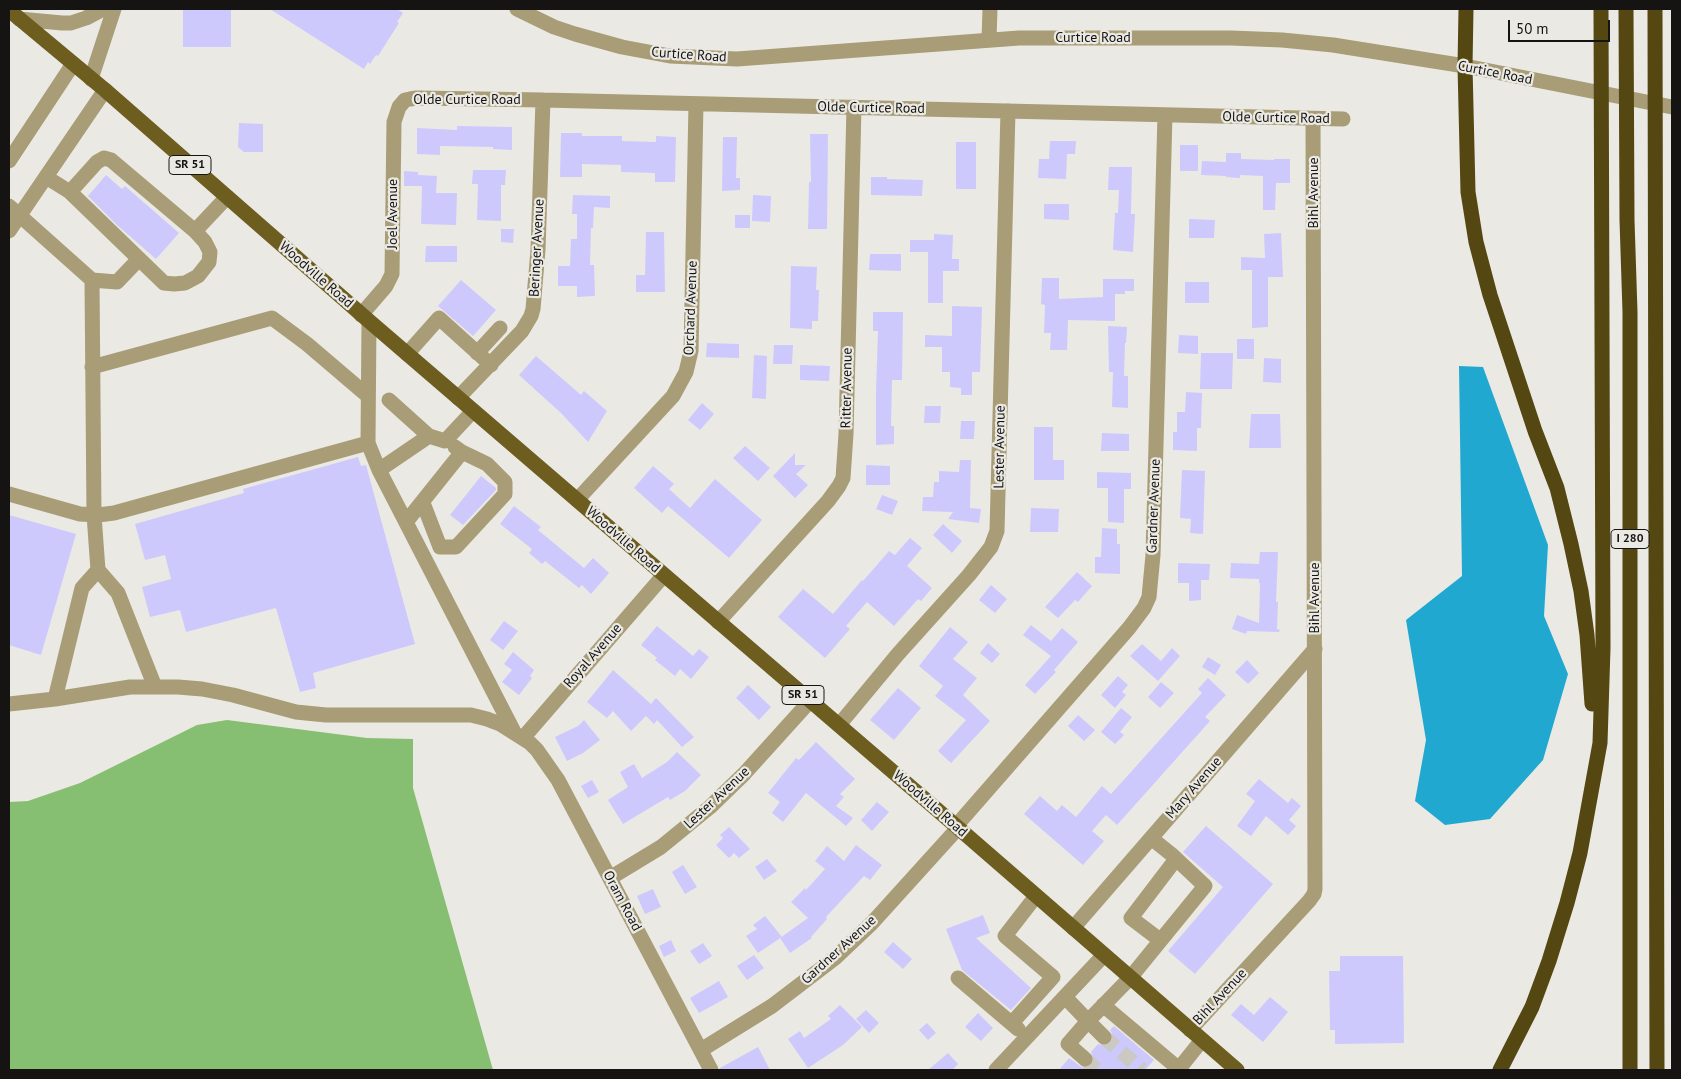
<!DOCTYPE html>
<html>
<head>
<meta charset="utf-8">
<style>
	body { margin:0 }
	#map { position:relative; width:1681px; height:1079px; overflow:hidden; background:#ebe9e4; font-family:"PT Sans",sans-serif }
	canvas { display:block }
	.frame { position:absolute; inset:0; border:10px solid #151412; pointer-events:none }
	.scale { position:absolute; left:1508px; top:20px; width:102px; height:22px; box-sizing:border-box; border:2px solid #151412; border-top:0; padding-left:6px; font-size:15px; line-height:18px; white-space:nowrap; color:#151412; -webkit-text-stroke:4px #ebe9e4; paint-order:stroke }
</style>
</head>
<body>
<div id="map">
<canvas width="1681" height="1079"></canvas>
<div class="frame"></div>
<div class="scale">50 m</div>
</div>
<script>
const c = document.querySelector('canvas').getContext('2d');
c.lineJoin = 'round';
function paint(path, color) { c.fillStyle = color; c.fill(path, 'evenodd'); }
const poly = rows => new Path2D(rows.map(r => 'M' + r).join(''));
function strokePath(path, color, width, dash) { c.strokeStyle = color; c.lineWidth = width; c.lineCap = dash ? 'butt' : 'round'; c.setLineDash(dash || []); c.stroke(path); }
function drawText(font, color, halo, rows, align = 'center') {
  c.font = font + ' "PT Sans",sans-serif'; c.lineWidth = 4.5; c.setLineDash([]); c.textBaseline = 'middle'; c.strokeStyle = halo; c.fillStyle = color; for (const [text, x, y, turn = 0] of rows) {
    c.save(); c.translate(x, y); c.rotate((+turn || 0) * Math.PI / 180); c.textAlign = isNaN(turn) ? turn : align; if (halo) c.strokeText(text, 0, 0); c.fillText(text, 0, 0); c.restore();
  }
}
const forest = poly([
	[227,720,367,738,413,739,413,788,493,1070,9,1070,9,802,28,801,80,783,197,725]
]);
const water = poly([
	[1459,366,1483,367,1548,545,1544,616,1568,674,1543,760,1490,819,1445,825,1415,801,1426,740,1406,620,1462,576]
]);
const building = poly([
	[183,9,231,9,231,47,183,47],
	[270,9,397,9,403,13,397,22,399,23,378,56,376,55,370,64,368,62,364,69],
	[239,123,263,124,263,152,244,152,238,147],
	[457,126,512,127,512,150,493,149,493,147,440,146,440,155,417,154,417,128,457,130],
	[561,133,582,133,582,136,622,136,622,141,656,142,656,136,676,137,675,182,655,182,655,173,621,172,621,165,582,164,582,177,560,177],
	[810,134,828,134,827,229,808,229,809,182,811,182],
	[723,137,737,137,736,178,740,178,740,190,722,191],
	[1050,141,1076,141,1075,154,1067,154,1066,179,1038,178,1039,159,1049,159],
	[956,142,976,142,976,189,956,189],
	[1180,145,1198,145,1198,171,1180,171],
	[1226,153,1241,153,1241,159,1274,160,1274,159,1290,159,1290,183,1276,183,1275,210,1263,210,1263,176,1240,175,1240,178,1226,177,1226,176,1201,175,1202,161,1226,162],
	[1109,167,1132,167,1131,214,1135,214,1133,252,1113,250,1115,213,1118,213,1119,190,1108,190],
	[473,170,506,170,505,185,501,185,501,221,477,220,478,184,472,184],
	[404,171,418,172,418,175,437,176,436,193,457,193,456,225,421,224,422,186,404,186],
	[106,175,122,189,125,186,179,233,156,259,117,225,88,196],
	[871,177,887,177,887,179,923,180,922,196,871,195],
	[573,195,610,196,610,208,594,207,593,228,591,228,590,265,594,265,595,296,577,297,577,286,558,286,558,266,570,266,571,239,577,239,577,214,572,214],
	[753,195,771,196,770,222,752,221],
	[1044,204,1069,204,1069,220,1044,219],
	[735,215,750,215,750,228,735,228],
	[1189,219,1215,220,1214,238,1189,238],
	[501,229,514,229,513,243,501,242],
	[646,232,664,232,665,292,636,292,636,275,645,275],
	[1281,233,1283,277,1268,277,1268,327,1252,328,1252,270,1241,270,1241,257,1265,258,1264,234],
	[934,234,953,235,952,259,959,259,959,271,943,271,943,303,928,303,928,252,910,252,910,240,934,240],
	[426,246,457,246,457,262,425,262],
	[870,254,901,254,901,271,869,270],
	[791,266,817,267,816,290,819,290,818,321,812,321,812,329,790,328],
	[1042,278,1059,278,1059,299,1103,297,1103,279,1134,279,1134,291,1125,291,1125,294,1115,294,1115,321,1068,320,1067,350,1050,350,1051,333,1044,333,1045,305,1041,304],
	[461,280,496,310,473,336,438,306],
	[1185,282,1209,282,1209,303,1185,303],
	[952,306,982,307,980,372,972,372,972,395,961,395,961,388,950,387,950,372,942,372,942,347,925,347,925,335,952,336],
	[873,312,903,312,902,380,892,380,891,426,894,426,894,444,876,445,876,390,878,331,873,331],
	[1108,326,1127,327,1126,343,1125,343,1124,376,1128,376,1128,408,1112,407,1113,372,1109,372],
	[1179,335,1198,336,1198,354,1178,353],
	[1237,339,1254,339,1254,359,1237,359],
	[707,343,739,344,739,358,706,357],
	[774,345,793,345,792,364,773,364],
	[1201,353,1233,353,1232,389,1200,389],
	[754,355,767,356,766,399,752,398],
	[536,356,581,395,584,391,607,411,588,442,561,413,519,375],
	[1264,358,1281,359,1281,383,1263,382],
	[800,365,830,366,829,381,800,380],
	[1186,392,1202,393,1201,428,1197,428,1197,451,1173,450,1173,432,1177,432,1177,412,1185,412],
	[702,403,714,414,700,430,688,420],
	[925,406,941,406,940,423,924,423],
	[1251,414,1280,414,1281,448,1249,448],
	[961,421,975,421,974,439,960,439],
	[1034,427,1053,427,1053,460,1064,460,1064,480,1034,480],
	[1102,433,1129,434,1129,451,1101,451],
	[745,446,770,468,758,481,733,458],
	[795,453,795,465,806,465,796,474,808,485,795,498,773,476],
	[358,457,361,466,366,465,415,644,313,673,316,688,300,692,276,608,186,632,180,610,150,617,142,587,171,579,165,555,145,560,135,524,244,493,243,489],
	[960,460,971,460,970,508,981,509,979,523,948,519,953,512,922,511,923,497,933,497,934,482,939,482,939,471,959,472],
	[866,465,890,466,890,485,866,485],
	[653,466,674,484,669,489,690,508,715,479,762,520,729,558,668,506,662,513,634,488],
	[1182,470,1205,471,1203,534,1190,533,1191,519,1180,518],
	[1097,472,1131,473,1131,489,1124,489,1124,523,1108,522,1108,488,1097,488],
	[481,476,496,488,496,490,463,525,450,515],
	[882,495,898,501,892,515,876,509],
	[514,506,541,527,538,530,584,568,593,558,609,573,591,594,582,585,579,588,545,561,542,564,529,553,532,549,500,524],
	[1031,508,1059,509,1058,532,1030,532],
	[9,515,76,534,41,655,9,645],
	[943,524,962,541,952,553,933,535],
	[1102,528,1117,529,1117,544,1120,544,1120,574,1095,573,1095,557,1101,557],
	[910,538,922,548,907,566,932,588,921,601,918,599,894,626,867,602,846,626,850,629,825,658,778,617,803,589,833,614,862,580,863,581,889,551,895,555],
	[1260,552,1278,552,1276,602,1278,602,1277,629,1280,630,1279,632,1247,631,1246,634,1232,629,1237,615,1259,623,1260,583,1259,583,1259,579,1230,578,1231,563,1259,564],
	[1178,563,1210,564,1209,580,1201,580,1201,600,1189,601,1189,583,1178,583],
	[1077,572,1092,586,1078,602,1075,600,1058,618,1045,607],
	[991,585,1007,599,995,613,979,600],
	[504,621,518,631,503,650,490,640],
	[1031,625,1051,641,1062,628,1078,642,1054,670,1056,672,1035,694,1025,685,1051,656,1023,635],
	[657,626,693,656,699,649,709,657,691,679,680,669,675,676,655,660,657,658,641,645],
	[950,627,968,642,953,659,977,678,963,695,990,721,951,763,938,751,966,720,935,696,943,686,919,666],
	[988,643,1000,654,992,663,980,653],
	[1142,644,1161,661,1172,648,1180,656,1158,681,1130,656],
	[513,652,534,670,530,676,532,678,519,695,502,682,512,670,504,664],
	[1208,657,1221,665,1215,675,1202,667],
	[1247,660,1259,673,1248,684,1235,672],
	[613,670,651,704,656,698,694,737,682,747,657,720,654,724,646,716,631,731,613,711,607,718,587,702],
	[1118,676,1128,685,1122,692,1126,695,1115,708,1101,695],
	[1208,678,1226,695,1205,717,1210,721,1117,825,1106,815,1092,831,1104,841,1083,865,1024,814,1040,796,1057,811,1062,805,1076,817,1102,786,1111,794,1202,693,1198,689],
	[1161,682,1174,693,1160,708,1148,697],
	[748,685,771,707,759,720,736,698],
	[898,688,921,708,894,740,870,720],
	[1121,708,1132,717,1120,732,1124,735,1115,744,1101,732],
	[1078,715,1095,730,1084,741,1068,726],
	[584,720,600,740,583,753,567,761,555,737,578,726],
	[816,742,855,779,840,794,844,797,836,806,853,818,846,826,806,793,783,822,772,813,780,802,768,793,796,758,799,760],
	[677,752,701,775,685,791,670,800,668,797,623,824,608,800,628,787,620,772,634,764,642,778,667,762],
	[1259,779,1288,803,1292,798,1301,806,1289,820,1296,826,1288,835,1266,816,1251,836,1237,826,1255,801,1246,794],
	[592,780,599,792,588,798,581,786],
	[877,802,889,812,872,831,861,820],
	[1206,826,1273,884,1195,974,1168,951,1223,887,1183,852],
	[729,827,750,849,739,858,734,853,729,858,716,845,723,838,720,835],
	[856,845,882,865,870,880,864,876,826,917,827,919,811,937,812,938,790,953,780,938,808,918,791,902,805,888,806,890,825,869,815,861,827,846,844,861],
	[767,859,777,871,764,880,755,867],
	[683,865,697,887,685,894,672,872],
	[653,889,661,907,645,914,637,896],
	[983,915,990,933,976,938,1031,988,1011,1010,962,970,946,929],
	[765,916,782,937,758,953,746,936,757,929,753,925],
	[671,940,676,951,664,957,659,946],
	[893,942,912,959,903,969,884,952],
	[703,943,712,956,699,964,690,951],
	[754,955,764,968,747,980,737,966],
	[1340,956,1403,956,1404,1043,1335,1044,1335,1030,1330,1030,1329,971,1340,971],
	[719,981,728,997,699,1013,690,998],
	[1270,997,1288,1012,1263,1042,1231,1015,1241,1004,1254,1015],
	[840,1005,862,1027,843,1045,808,1068,788,1039,800,1031,804,1038,831,1019,828,1016],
	[866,1010,879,1023,869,1033,856,1019],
	[978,1013,993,1028,981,1041,965,1027],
	[927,1023,936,1033,928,1040,919,1030],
	[1114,1026,1154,1060,1145,1070,1059,1070,1069,1058,1083,1068,1088,1068,1092,1066,1094,1060,1091,1052,1098,1044,1106,1046,1111,1043,1113,1035,1110,1030],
	[758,1047,770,1070,720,1070,720,1068],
	[948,1053,958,1064,952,1070,928,1070]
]);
const minorTunnel = poly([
	[1104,1037,1142,1070],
	[1085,1059,1097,1070]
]);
const minor = poly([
	[517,9,554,27,575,34,622,47,670,56,737,59,1019,38,1231,38,1282,40,1333,45,1465,66,1672,107],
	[19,19,62,23,71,23,86,18,103,9],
	[989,39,990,9],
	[91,79,114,9],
	[9,161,73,64],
	[46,177,70,192,164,283,174,284,185,283,198,276,209,262,210,252,205,242,195,231,111,160,104,158,97,162,70,192],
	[9,206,92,280,117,282,139,259],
	[9,231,105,90],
	[195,231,227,197],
	[92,280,94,515,98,570],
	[361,315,386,286,392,274,394,122,399,107,405,100,410,99,416,98,543,100,1343,119],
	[369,321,368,443,379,470,513,730],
	[477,353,500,328],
	[407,354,439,318,491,365],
	[92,367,272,318,307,344,368,396],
	[458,398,522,331,531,316,533,309,538,250,543,100],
	[389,400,429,436,445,441,473,411],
	[379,470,429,436],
	[9,494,80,514,98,515,114,513,368,443],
	[577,500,673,396,686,372,691,351,696,104],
	[423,503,440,547,456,547,505,494,505,482,487,464,462,452],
	[406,522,462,452,455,447],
	[718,622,828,501,839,486,843,478,846,434,854,107],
	[55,699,82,588,98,570,118,593,155,687],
	[9,704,55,699,130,687,178,687,202,689,233,695,296,712,326,715,471,715,487,719,500,724,530,743,537,750,558,780,711,1070],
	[839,725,898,654,969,575,991,547,997,531,1008,111],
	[523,738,664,575],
	[956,826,1129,628,1144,608,1149,597,1153,555,1165,115],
	[610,878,661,847,710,807,744,774,810,701],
	[1073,928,1315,649],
	[1160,940,1131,918,1176,859],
	[958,978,1018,1029],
	[1065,997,1088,1021,1068,1044,1085,1059],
	[1103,1005,1179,1069],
	[1012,1023,1053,977,1005,936,1036,896],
	[1190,1030,1309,901,1314,894,1315,889,1313,119],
	[1104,1037,1088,1021,1130,978,1205,886,1171,854,1151,838],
	[701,1050,772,1006,835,958,872,923,958,828],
	[996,1070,1104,955],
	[1178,1070,1202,1040]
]);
const major = poly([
	[9,10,105,90,369,321,956,826,1237,1070]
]);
const highway = poly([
	[1466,9,1465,66,1468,192,1476,242,1490,295,1535,431,1557,488,1571,544,1581,591,1587,635,1592,704],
	[1626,9,1627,220,1630,312,1630,1070],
	[1655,9,1657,1070],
	[1500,1070,1532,1007,1549,961,1567,903,1580,853,1600,743,1603,648,1601,9]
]);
const shields = [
	[190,165,42],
	[1630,539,38],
	[803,695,42]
];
const shieldNames = [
	["SR 51",190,165],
	["I 280",1630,539],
	["SR 51",803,695]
];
const streetNames = [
	["Curtice Road",1093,38],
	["Curtice Road",689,55,4],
	["Curtice Road",1495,73,11],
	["Olde Curtice Road",467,100],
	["Olde Curtice Road",871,108,1],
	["Olde Curtice Road",1276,118,1],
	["Bihl Avenue",1314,193,-90],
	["Joel Avenue",393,214,-90],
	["Beringer Avenue",537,248,-87],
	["Woodville Road",316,275,41],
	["Orchard Avenue",691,308,-88],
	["Ritter Avenue",847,388,-89],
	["Lester Avenue",1000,447,-89],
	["Gardner Avenue",1154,506,-88],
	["Woodville Road",623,540,41],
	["Bihl Avenue",1315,598,-90],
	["Royal Avenue",593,656,-49],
	["Mary Avenue",1194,788,-49],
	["Lester Avenue",717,798,-43],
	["Woodville Road",930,804,41],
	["Oram Road",622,901,62],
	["Gardner Avenue",839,950,-42],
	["Bihl Avenue",1220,997,-47]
];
paint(forest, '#87bf72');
paint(water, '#21a8d0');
paint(building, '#cdc9fd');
strokePath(minorTunnel, '#cbc9c4', 15, [15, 8]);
strokePath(minor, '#a89d76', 15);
strokePath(major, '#6d5d1f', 15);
strokePath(highway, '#554711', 15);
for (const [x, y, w] of shields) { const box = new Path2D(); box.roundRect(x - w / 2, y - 9.5, w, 19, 4); c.fillStyle = '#ebe9e4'; c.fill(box); strokePath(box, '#151412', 1); }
drawText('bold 12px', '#151412', null, shieldNames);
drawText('14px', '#151412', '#ebe9e4', streetNames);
</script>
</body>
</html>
